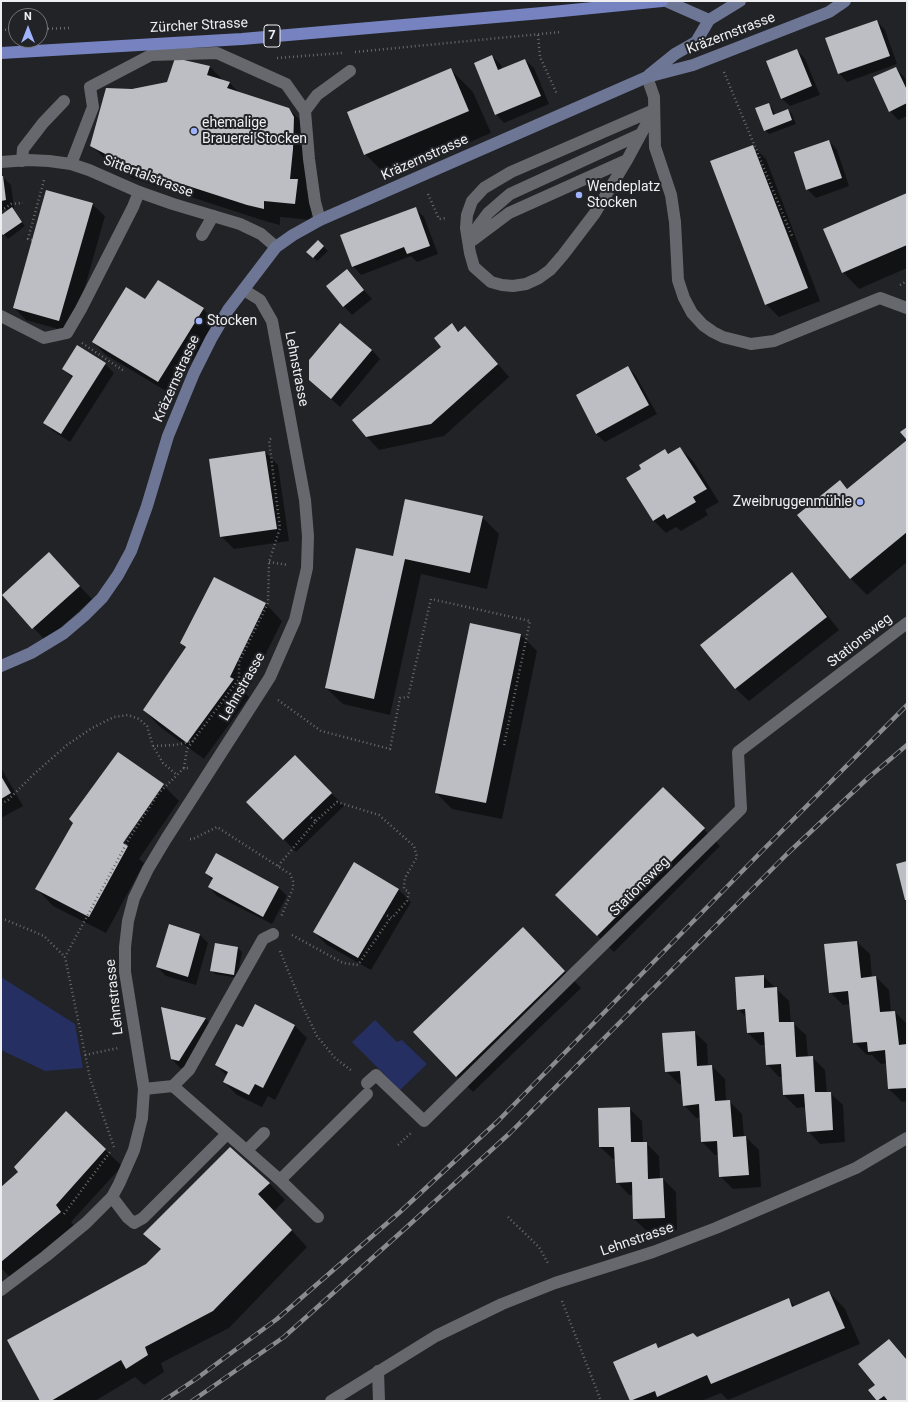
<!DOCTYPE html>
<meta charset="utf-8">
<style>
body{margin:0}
#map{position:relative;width:908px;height:1402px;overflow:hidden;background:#212326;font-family:Roboto,sans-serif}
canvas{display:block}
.frame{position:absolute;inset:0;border:2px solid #efeff2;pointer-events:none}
.north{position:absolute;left:8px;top:8px;width:40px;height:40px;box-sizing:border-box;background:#212326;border:1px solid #737578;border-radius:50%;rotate:0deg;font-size:11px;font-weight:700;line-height:16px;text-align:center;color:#efeff2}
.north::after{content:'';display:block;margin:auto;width:14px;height:18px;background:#a0b3fd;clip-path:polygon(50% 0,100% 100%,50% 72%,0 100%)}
</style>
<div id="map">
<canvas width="908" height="1402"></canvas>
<div class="frame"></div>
<div class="north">N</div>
</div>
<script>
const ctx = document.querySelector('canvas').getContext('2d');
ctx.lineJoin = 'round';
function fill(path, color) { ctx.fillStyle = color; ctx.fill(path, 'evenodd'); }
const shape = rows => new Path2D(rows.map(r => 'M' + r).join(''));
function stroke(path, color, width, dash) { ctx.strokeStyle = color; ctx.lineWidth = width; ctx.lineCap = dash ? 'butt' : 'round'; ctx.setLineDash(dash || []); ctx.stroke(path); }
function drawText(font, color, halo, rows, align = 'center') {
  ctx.font = font + ' Roboto,sans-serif'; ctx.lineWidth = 4; ctx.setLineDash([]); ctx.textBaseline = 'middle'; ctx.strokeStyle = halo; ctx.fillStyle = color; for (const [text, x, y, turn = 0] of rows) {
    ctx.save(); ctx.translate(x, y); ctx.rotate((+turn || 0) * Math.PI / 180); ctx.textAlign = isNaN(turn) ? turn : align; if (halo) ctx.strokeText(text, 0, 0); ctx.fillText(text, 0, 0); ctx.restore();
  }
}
fill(shape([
 [1,977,75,1024,83,1068,45,1071,1,1050],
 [375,1020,397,1042,402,1040,427,1064,400,1090,352,1042]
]), '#262f61');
fill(shape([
 [877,21,885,30,897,64,847,82,839,73],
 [797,50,805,59,820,95,790,106,781,98],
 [492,56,501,65,502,69,525,60,534,68,549,104,504,123,496,114],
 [176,59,210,67,224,81,229,82,240,94,289,109,306,126,309,166,306,189,314,196,311,220,280,217,280,225,265,221,132,178,123,170,108,162,91,145,132,90,167,83],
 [896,68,904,77,907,82,907,116,898,120,890,111],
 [450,69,473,92,491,133,388,177,365,154],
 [768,104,772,108,775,115,788,110,792,114,796,124,769,134,765,130],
 [829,141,837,150,849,186,816,198,807,189],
 [753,146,766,159,820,301,779,317,766,304],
 [1,177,3,177,11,185,14,208,12,209,25,226,8,239,1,231,1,216,11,209,1,210],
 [907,195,907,268,859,289,843,272],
 [92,204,105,216,72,333,26,320,14,308],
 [415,208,424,217,438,254,417,262,411,256,361,275,353,266],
 [318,241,328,251,317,261,308,252],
 [347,271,372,299,352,315,344,306],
 [146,300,203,309,216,322,171,394,106,355,93,342],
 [452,325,459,332,465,327,478,340,509,377,444,436,379,450,367,437,443,347],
 [372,350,380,359,340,407,310,380],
 [105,364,114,373,70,442,53,431,44,423,73,378,63,369],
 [628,367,636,376,657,414,605,442,596,434,577,395],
 [907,441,907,562,867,595,850,578,840,482,848,489],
 [680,448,693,461,719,502,705,510,708,515,681,531,676,527,666,533,653,520,665,450,669,454],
 [265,452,278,465,289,541,234,549,221,536],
 [482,517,499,534,487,589,421,574,390,715,343,704,326,688,393,557],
 [49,554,92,599,46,641,3,596],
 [791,573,804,586,839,630,749,701,736,689,701,645],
 [214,578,266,604,282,621,246,694,249,697,204,759,160,727,144,710,186,649,181,643],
 [471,624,521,635,537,651,502,819,452,809,436,793],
 [118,753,163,785,179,801,139,859,144,863,106,933,53,906,37,889,75,823,70,819],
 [161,786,163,786,121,848,119,847],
 [295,756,344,806,296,852,247,802],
 [1,768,23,806,1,818],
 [663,788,720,846,614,952,556,895],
 [216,855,279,888,287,896,272,924,217,896,209,887,213,880,206,873],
 [398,889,411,902,371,970,327,945,314,932],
 [170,925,200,935,208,943,196,985,166,976,157,967],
 [857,942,870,954,872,978,876,977,889,990,891,1012,895,1012,907,1024,907,1101,902,1102,889,1089,887,1063,881,1064,872,1055,867,1055,854,1042,850,1004,843,1005,830,992],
 [216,944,238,948,242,952,237,978,215,974,211,970],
 [539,945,581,988,473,1092,456,1076],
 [763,976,789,1001,791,1023,793,1023,806,1035,808,1058,812,1057,825,1070,827,1093,830,1093,843,1105,845,1142,820,1144,808,1131,806,1107,797,1108,784,1095,783,1077,779,1077,767,1064,765,1045,760,1045,748,1033,747,1018,738,1009],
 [163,1009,206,1019,214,1028,188,1069,180,1068,172,1059],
 [294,1025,307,1038,275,1100,268,1096,262,1107,237,1095,224,1082,227,1076,216,1065,244,1028],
 [694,1032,707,1044,708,1066,712,1066,725,1079,726,1101,729,1101,742,1114,744,1137,746,1137,759,1150,761,1187,733,1189,720,1176,719,1154,715,1155,702,1142,701,1117,696,1118,684,1105,682,1084,679,1084,666,1071],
 [629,1108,642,1121,643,1143,646,1143,659,1156,660,1179,663,1179,676,1192,677,1230,647,1231,634,1219,633,1195,629,1195,617,1182,616,1159,613,1159,600,1147],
 [66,1113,122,1166,71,1222,77,1229,14,1281,1,1268,1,1188,20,1172],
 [269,1183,285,1200,274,1211,307,1247,229,1328,161,1363,164,1372,144,1385,135,1377,95,1401,41,1401,147,1264,161,1250,144,1234],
 [829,1292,845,1309,860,1344,728,1400,721,1393,701,1401,631,1401,614,1362,656,1344,660,1349,697,1338,788,1299,795,1306],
 [889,1340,907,1359,907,1401,879,1401,870,1390,877,1385]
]), '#0007');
fill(shape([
 [877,20,890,56,838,74,825,38],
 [797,49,812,86,781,99,766,61],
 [492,55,498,70,525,59,541,96,495,115,474,63],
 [175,58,210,66,207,75,230,82,227,88,289,108,294,117,293,149,290,179,298,179,295,204,264,201,264,209,247,205,114,162,115,159,90,146,106,88,132,89,167,82],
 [896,67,907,90,907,103,889,112,873,77],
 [451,68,469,111,364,155,347,112],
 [769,103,773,115,788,109,792,120,764,131,755,108],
 [829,140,842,178,806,190,794,152],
 [753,145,808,288,765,305,710,161],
 [1,176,3,176,6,200,1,201],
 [46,190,93,203,59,321,13,308],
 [907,193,907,245,842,273,823,229],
 [12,207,22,222,3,235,1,233,1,215],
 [416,207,430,246,407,254,404,247,352,267,340,235],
 [318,240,324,246,313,258,306,252],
 [347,269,364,290,343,307,326,286],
 [158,280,204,308,158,382,92,342,126,287,145,299],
 [340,323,372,350,331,399,309,380,309,360],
 [452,323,458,332,465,326,498,364,431,424,366,437,352,420,441,347,434,338],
 [77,345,106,363,61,434,43,423,73,376,62,369],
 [628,366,649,405,596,434,576,395],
 [907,427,907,532,850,579,797,515,840,480,847,489,907,440,900,432],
 [680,447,707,489,693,497,696,502,667,519,664,514,653,521,626,478,641,469,639,465,665,449,668,454],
 [265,451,277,529,220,537,209,459],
 [405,499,483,516,470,573,405,559,374,699,325,688,356,548,393,556],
 [49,552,80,586,32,629,2,595],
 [792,572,827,617,735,689,700,645],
 [214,577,266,603,230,677,234,679,187,743,143,710,186,647,180,643],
 [470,623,521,634,486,803,435,793],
 [118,752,164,784,123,843,128,846,89,917,35,889,73,823,69,819],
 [295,755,332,793,283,840,246,802],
 [1,776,11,793,1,799],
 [663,787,705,828,597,936,555,895],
 [216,853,279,887,263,917,208,887,213,878,205,873],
 [907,861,907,900,905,900,896,864],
 [354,862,399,889,358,958,313,932],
 [169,924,200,934,188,977,156,967],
 [523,927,565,971,456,1077,413,1032],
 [857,941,861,978,876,976,880,1012,895,1011,899,1045,907,1044,907,1088,888,1089,885,1050,868,1052,867,1042,853,1043,848,991,829,993,824,944],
 [215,943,238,947,234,975,210,971],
 [764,975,764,988,777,987,779,1022,794,1022,796,1057,813,1056,815,1092,831,1092,833,1130,807,1132,804,1094,783,1095,781,1064,766,1065,764,1032,747,1033,745,1009,737,1010,735,977],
 [255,1004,295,1025,263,1088,255,1084,249,1095,223,1082,228,1072,215,1065,236,1024,243,1027],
 [161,1007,206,1018,179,1061,171,1059],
 [695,1031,697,1066,712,1065,715,1101,730,1100,733,1137,746,1136,749,1175,719,1177,717,1141,701,1142,699,1104,683,1106,680,1071,665,1072,662,1033],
 [630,1107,631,1142,647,1142,648,1179,663,1178,665,1218,633,1219,632,1182,616,1183,614,1147,599,1147,598,1108],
 [66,1111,106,1149,56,1205,61,1212,1,1262,1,1187,18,1172,14,1167],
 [230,1147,270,1183,258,1194,292,1230,213,1311,145,1347,148,1355,126,1369,121,1360,51,1401,40,1401,7,1340,146,1264,161,1249,143,1234],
 [829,1291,845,1328,711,1384,707,1375,657,1397,655,1391,630,1401,613,1362,656,1343,658,1348,693,1333,697,1337,789,1298,792,1307],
 [889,1339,907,1360,907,1401,888,1401,884,1396,877,1401,868,1390,875,1385,858,1364]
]), '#bcbec3');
stroke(shape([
 [40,29,70,28],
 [1,30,16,29],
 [538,35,540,57,557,94],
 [355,52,561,32],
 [277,58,342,53],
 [724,72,792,236],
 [428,194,439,219,447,218],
 [1,211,11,204,23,203],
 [32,240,28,239,44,180],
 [900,285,907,281],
 [82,343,124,371],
 [269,562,288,565],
 [278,700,321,731,390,749,400,698,408,697,431,599,530,621,504,745],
 [153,746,175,745,194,741],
 [184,768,187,749,239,679,239,662,268,603,269,562,280,528,269,440,273,437],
 [1,804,8,800,34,774,67,745,92,728,114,717,128,715,139,719,147,726,153,746,163,763,177,775],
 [316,821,337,802,379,815,414,846,417,857,405,878,404,885,404,889,409,892,407,901,392,918,384,914],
 [190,839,193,839,217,827,290,874,293,881,293,888,281,917],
 [278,866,316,821,309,816],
 [1,919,6,920,44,936,65,957],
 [292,935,343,963,358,965,391,917],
 [280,951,303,1007,317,1036,335,1058,352,1071],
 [85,1055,118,1048],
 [398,1145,411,1133],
 [114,1147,90,1078,65,957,129,839,158,794,184,768,188,768],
 [64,1214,110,1152],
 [508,1217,539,1247,549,1265],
 [562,1301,601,1401]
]), '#6a6b6e', 2.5, [1, 3]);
stroke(shape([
 [654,110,627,160,595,213,563,255,550,270,539,278,526,284,513,286,502,285,491,282,474,267,470,253,466,228,467,215,472,201,484,188,511,172,654,110],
 [305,111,317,95,350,71],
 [22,161,23,149,43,123,64,101],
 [71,164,93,107,90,87,151,55,217,53,286,84,305,111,309,159,315,202,320,220],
 [202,235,213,216],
 [473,240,509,213,627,160],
 [469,243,479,225,488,213,510,194,641,134],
 [1,316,44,338,67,333,81,309,133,207,139,192],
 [367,1083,376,1075,424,1121,741,809,738,752,907,623],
 [173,1086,280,1180,318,1217],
 [247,1150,264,1133],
 [280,1180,367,1094],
 [112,1197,128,1218,134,1223,143,1218,227,1134],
 [378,1371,379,1401]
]), '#67686d', 12);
stroke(shape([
 [647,77,654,97,655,147,671,195,675,222,678,280,684,298,692,313,703,325,713,332,723,337,751,344,774,341,880,298,907,308],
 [1,162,28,160,49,161,71,164,89,170,139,192,173,204,240,224,261,234,276,247],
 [144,1089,173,1086,189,1070,263,939,273,934],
 [1,1290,46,1256,86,1223,112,1197,119,1184,134,1150,142,1118,144,1089,125,972,125,947,128,921,134,898,148,869,166,839,263,688,270,677,295,620,307,568,308,536,305,500,272,321,260,300,244,290],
 [331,1401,436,1336,502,1304,555,1283,653,1252,716,1228,856,1168,907,1138]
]), '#67686d', 12);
stroke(shape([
 [666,1,709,20],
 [649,75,675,54,696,42,709,20,740,1],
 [1,666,31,653,64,633,84,616,102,598,118,575,131,551,147,506,168,436,194,373,211,339,228,310,276,247,293,235,320,220,647,77,693,65,829,12,845,1]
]), '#6e7696', 12);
stroke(shape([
 [1,53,242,39,542,13,662,1]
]), '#7683c0', 12);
const rail = shape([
 [163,1401,196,1379,277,1319,400,1212,498,1121,762,851,907,705],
 [192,1401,284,1337,408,1226,510,1133,787,854,868,778,907,745]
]);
stroke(rail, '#8a8b8e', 4.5);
stroke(rail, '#212326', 3, [9]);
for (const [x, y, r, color] of [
 [194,131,4,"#a0b3fd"],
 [579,195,4,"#a0b3fd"],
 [199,321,4,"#a0b3fd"],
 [860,502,4,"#a0b3fd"]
]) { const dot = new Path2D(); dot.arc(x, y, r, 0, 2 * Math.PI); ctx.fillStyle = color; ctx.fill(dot); stroke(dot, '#212326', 1.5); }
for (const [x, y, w] of [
 [272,36,16]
]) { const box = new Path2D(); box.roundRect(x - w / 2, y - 11, w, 22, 3); ctx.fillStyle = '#212326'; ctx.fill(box); stroke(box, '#efeff2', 1); }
drawText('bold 13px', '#efeff2', null, [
 ["7",272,36]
]);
drawText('14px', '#efeff2', '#212326', [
 ["Zürcher Strasse",199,26,-3],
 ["Kräzernstrasse",731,34,-21],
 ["Kräzernstrasse",425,158,-24],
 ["Sittertalstrasse",148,177,21],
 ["Lehnstrasse",296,369,79],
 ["Kräzernstrasse",177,379,-66],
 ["Stationsweg",860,641,-38],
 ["Lehnstrasse",243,687,-60],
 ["Stationsweg",640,887,-45],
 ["Lehnstrasse",115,997,-96],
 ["Lehnstrasse",637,1240,-19]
]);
drawText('14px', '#efeff2', '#212326', [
 ["ehemalige",202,123],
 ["Brauerei Stocken",202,139],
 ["Wendeplatz",587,187],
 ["Stocken",587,203],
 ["Stocken",207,321],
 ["Zweibruggenmühle",852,502,"right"]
], 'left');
</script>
